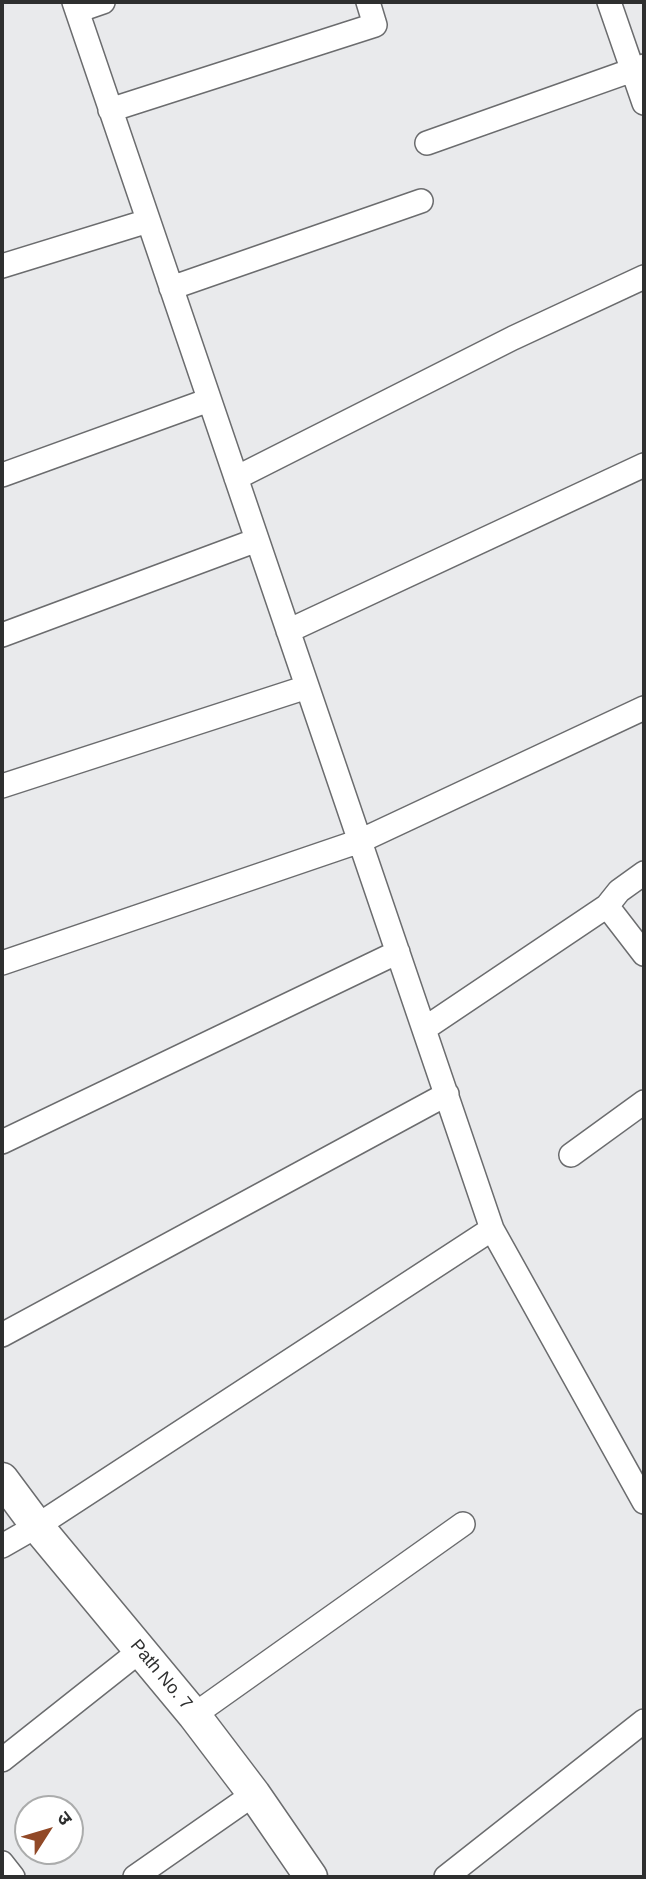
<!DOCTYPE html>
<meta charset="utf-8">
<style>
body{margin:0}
#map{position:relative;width:646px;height:1879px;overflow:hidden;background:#e9eaec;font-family:Helvetica,"Noto Sans Devanagari",sans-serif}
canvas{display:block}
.frame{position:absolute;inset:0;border:4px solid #2e2f2f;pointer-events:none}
.north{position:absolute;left:14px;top:1795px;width:70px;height:70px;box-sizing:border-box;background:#fff;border:2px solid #abacac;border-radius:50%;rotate:53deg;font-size:19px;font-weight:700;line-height:28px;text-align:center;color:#2e2f2f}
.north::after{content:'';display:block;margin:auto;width:24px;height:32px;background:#914927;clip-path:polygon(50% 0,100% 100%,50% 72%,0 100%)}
</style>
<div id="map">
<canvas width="646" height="1879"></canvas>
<div class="frame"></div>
<div class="north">उ</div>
</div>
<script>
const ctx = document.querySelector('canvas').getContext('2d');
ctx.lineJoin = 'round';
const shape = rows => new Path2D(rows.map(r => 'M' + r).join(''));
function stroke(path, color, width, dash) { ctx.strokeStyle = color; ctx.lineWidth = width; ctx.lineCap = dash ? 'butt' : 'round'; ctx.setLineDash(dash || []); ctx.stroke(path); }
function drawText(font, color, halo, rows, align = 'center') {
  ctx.font = font + ' Helvetica,sans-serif'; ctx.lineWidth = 7; ctx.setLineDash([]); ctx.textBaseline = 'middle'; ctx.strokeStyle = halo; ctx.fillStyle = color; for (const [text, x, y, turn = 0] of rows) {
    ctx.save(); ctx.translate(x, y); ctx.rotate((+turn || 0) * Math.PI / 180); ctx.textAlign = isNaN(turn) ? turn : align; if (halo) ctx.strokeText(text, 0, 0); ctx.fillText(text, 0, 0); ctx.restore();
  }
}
const street = shape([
 [74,2,492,1229,644,1502],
 [609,2,644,103],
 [77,11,103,2],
 [110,110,375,25,368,2],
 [427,143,644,66],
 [2,266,148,221],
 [171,288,421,201],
 [2,475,209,400],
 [236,478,513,338,644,277],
 [288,631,644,465],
 [2,635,257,540],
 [2,786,307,687],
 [607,906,644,954],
 [2,963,360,841,644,708],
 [424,1029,607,906,619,891,644,873],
 [2,1142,398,952],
 [571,1155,644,1102],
 [2,1335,447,1094],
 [2,1546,37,1526,492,1229],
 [194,1715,463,1524],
 [2,1760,141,1650],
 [2,1863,13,1877],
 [135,1877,254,1794],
 [446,1877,644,1721]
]);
const secondary = shape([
 [2,1479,37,1526,194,1715,254,1794,311,1877]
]);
stroke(street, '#6b6c6e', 26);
stroke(secondary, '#6b6c6e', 35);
stroke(street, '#fff', 23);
stroke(secondary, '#fff', 32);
drawText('18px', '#2e2f2f', '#fff', [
 ["Path No. 7",161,1675,50]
]);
</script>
